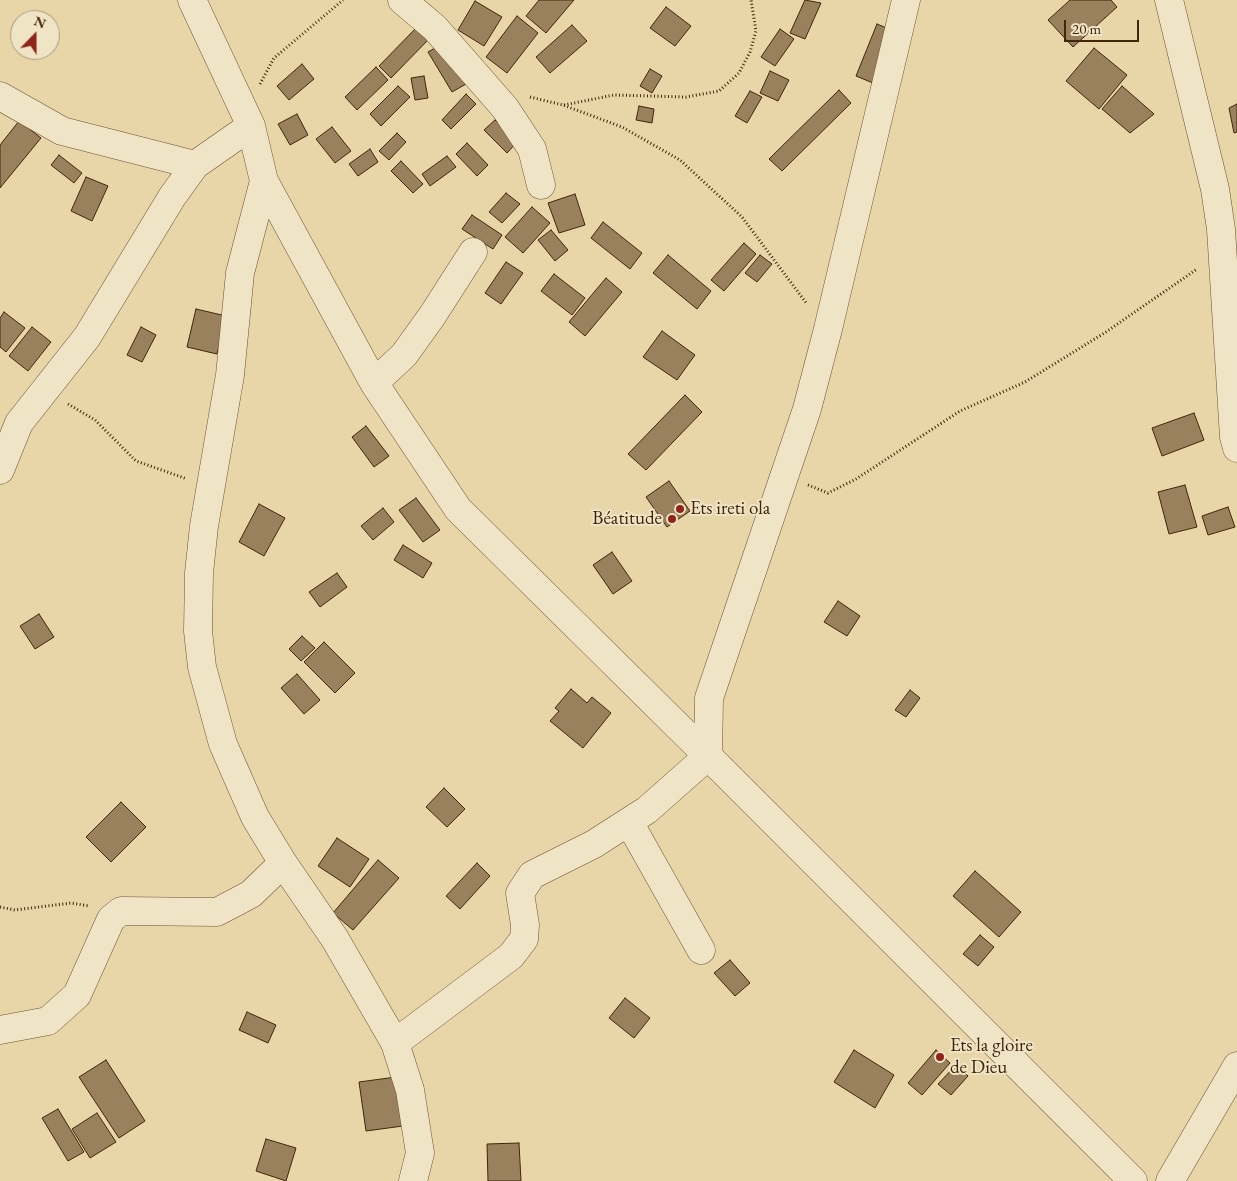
<!DOCTYPE html>
<meta charset="utf-8">
<style>
body{margin:0}
#map{position:relative;width:1237px;height:1181px;overflow:hidden;background:#e8d5a8;font-family:"EB Garamond",serif}
canvas{display:block}
.north{position:absolute;left:10px;top:10px;width:50px;height:50px;box-sizing:border-box;background:#f0e4c6;border:1px solid #aa987b;border-radius:50%;rotate:22deg;font-size:14px;font-weight:700;line-height:20px;text-align:center;color:#42260a}
.north::after{content:'';display:block;margin:auto;width:18px;height:22px;background:#8f2418;clip-path:polygon(50% 0,100% 100%,50% 72%,0 100%)}
.scale{position:absolute;left:1064px;top:20px;width:75px;height:22px;box-sizing:border-box;border:2px solid #42260a;border-top:0;padding-left:6px;font-size:15px;line-height:18px;white-space:nowrap;color:#42260a;-webkit-text-stroke:4px #f0e4c6;paint-order:stroke}
</style>
<div id="map">
<canvas width="1237" height="1181"></canvas>
<div class="north">N</div>
<div class="scale">20 m</div>
</div>
<script>
const ctx = document.querySelector('canvas').getContext('2d');
ctx.lineJoin = 'round';
function fill(path, color) { ctx.fillStyle = color; ctx.fill(path, 'evenodd'); }
const shape = rows => new Path2D(rows.map(r => 'M' + r).join(''));
function stroke(path, color, width, dash) { ctx.strokeStyle = color; ctx.lineWidth = width; ctx.lineCap = dash ? 'butt' : 'round'; ctx.setLineDash(dash || []); ctx.stroke(path); }
function drawText(font, color, halo, rows, align = 'center') {
  ctx.font = font + ' "EB Garamond",serif'; ctx.lineWidth = 4; ctx.setLineDash([]); ctx.textBaseline = 'middle'; ctx.strokeStyle = halo; ctx.fillStyle = color; for (const [text, x, y, turn = 0] of rows) {
    ctx.save(); ctx.translate(x, y); ctx.rotate((+turn || 0) * Math.PI / 180); ctx.textAlign = isNaN(turn) ? turn : align; if (halo) ctx.strokeText(text, 0, 0); ctx.fillText(text, 0, 0); ctx.restore();
  }
}
const building = shape([
 [539,0,574,0,546,33,526,16,539,0],
 [805,0,821,3,805,39,790,33,805,0],
 [1070,0,1111,0,1117,7,1073,47,1048,20,1070,0],
 [475,1,502,17,484,46,458,30,475,1],
 [666,7,691,26,675,46,650,28,666,7],
 [517,16,538,33,507,73,486,57,517,16],
 [877,24,894,31,873,83,856,76,877,24],
 [572,25,587,41,550,73,536,57,572,25],
 [417,27,429,39,391,78,379,66,417,27],
 [780,29,794,39,775,66,761,57,780,29],
 [442,44,466,84,452,92,428,52,442,44],
 [1094,48,1127,75,1099,109,1066,81,1094,48],
 [302,64,314,79,289,100,277,86,302,64],
 [376,67,388,80,357,110,345,97,376,67],
 [650,69,662,76,652,93,640,86,650,69],
 [770,71,789,80,778,101,760,93,770,71],
 [424,76,428,98,415,100,411,78,424,76],
 [398,86,410,97,381,126,370,114,398,86],
 [1122,86,1154,114,1130,133,1102,109,1122,86],
 [839,90,851,103,782,171,769,159,839,90],
 [750,91,762,97,747,123,735,116,750,91],
 [466,94,476,104,451,129,442,120,466,94],
 [1237,104,1237,132,1234,133,1229,108,1237,104],
 [639,106,654,109,652,123,636,120,639,106],
 [297,114,308,135,290,145,278,124,297,114],
 [495,120,517,142,507,153,484,130,495,120],
 [19,121,41,138,0,188,0,145,19,121],
 [332,127,351,151,335,163,316,139,332,127],
 [397,133,406,142,389,160,379,151,397,133],
 [467,143,488,165,477,176,456,154,467,143],
 [370,149,378,162,358,176,349,164,370,149],
 [59,155,82,173,74,183,51,165,59,155],
 [447,156,456,167,430,186,422,174,447,156],
 [401,161,423,184,413,193,391,171,401,161],
 [86,177,108,186,92,221,71,211,86,177],
 [506,193,520,204,502,223,489,212,506,193],
 [575,194,585,225,559,233,548,203,575,194],
 [532,207,550,223,523,253,505,237,532,207],
 [472,215,502,235,493,249,462,229,472,215],
 [603,222,642,253,630,269,591,238,603,222],
 [551,230,568,250,555,261,538,240,551,230],
 [744,243,756,254,724,291,711,280,744,243],
 [668,255,711,291,697,309,653,273,668,255],
 [760,255,772,264,757,282,745,273,760,255],
 [506,262,523,273,501,304,485,293,506,262],
 [554,274,585,298,572,315,541,291,554,274],
 [606,278,622,292,585,336,569,322,606,278],
 [196,309,226,316,217,354,187,347,196,309],
 [4,312,25,328,6,352,0,347,0,318,4,312],
 [32,327,51,342,28,371,9,356,32,327],
 [141,327,156,335,142,362,127,355,141,327],
 [662,331,695,355,677,380,643,357,662,331],
 [685,395,702,412,646,470,628,454,685,395],
 [1194,413,1204,440,1162,456,1152,428,1194,413],
 [366,426,389,456,374,467,352,437,366,426],
 [669,481,690,511,667,527,646,497,669,481],
 [1185,485,1197,527,1169,534,1158,492,1185,485],
 [416,498,440,530,423,542,399,510,416,498],
 [259,504,285,518,264,556,239,542,259,504],
 [1228,507,1235,527,1208,535,1202,516,1228,507],
 [383,508,394,522,373,540,361,526,383,508],
 [403,545,432,563,423,578,394,560,403,545],
 [612,552,632,581,613,594,593,565,612,552],
 [337,573,347,587,320,607,309,592,337,573],
 [838,601,860,616,847,636,824,622,838,601],
 [39,614,54,637,35,649,20,626,39,614],
 [302,636,315,648,301,661,289,649,302,636],
 [324,642,355,673,335,693,304,662,324,642],
 [297,674,320,700,304,714,281,688,297,674],
 [571,689,587,703,592,697,611,713,583,748,550,721,559,711,555,708,571,689],
 [910,690,920,698,906,717,895,710,910,690],
 [444,788,465,809,447,827,426,807,444,788],
 [121,802,146,827,111,862,86,837,121,802],
 [337,838,369,859,350,887,318,866,337,838],
 [378,860,399,878,353,930,333,913,378,860],
 [477,863,490,876,460,909,446,896,477,863],
 [975,871,1021,912,999,937,953,896,975,871],
 [980,935,994,947,978,966,963,954,980,935],
 [730,960,750,983,735,996,714,973,730,960],
 [625,998,650,1018,634,1038,609,1018,625,998],
 [247,1012,276,1025,268,1043,239,1030,247,1012],
 [854,1050,894,1075,875,1108,834,1082,854,1050],
 [936,1050,950,1063,922,1095,908,1083,936,1050],
 [106,1060,145,1121,119,1138,79,1077,106,1060],
 [956,1065,968,1076,951,1095,938,1084,956,1065],
 [396,1077,403,1126,366,1131,359,1082,396,1077],
 [58,1109,84,1152,68,1161,42,1118,58,1109],
 [97,1113,116,1142,90,1158,72,1129,97,1113],
 [266,1139,296,1148,286,1181,256,1171,266,1139],
 [519,1143,521,1181,488,1181,487,1144,519,1143]
]);
fill(building, '#98815c');
stroke(building, '#42260a', 1);
const street = shape([
 [192,0,251,126,264,181,374,383,458,509,708,756,1133,1181],
 [402,0,435,28,505,108,532,149,541,185],
 [1169,0,1215,189,1221,229,1234,437,1237,448],
 [0,96,62,131,195,165],
 [264,181,240,273,230,375,204,526,199,573,198,631,202,667,223,744,255,817,283,863,335,939,395,1043,410,1090,420,1153,413,1181],
 [374,383,404,355,432,316,473,252],
 [0,470,19,423,87,337,172,197,195,165,251,126],
 [629,822,701,950],
 [0,1030,48,1021,77,995,111,919,121,911,217,912,251,894,283,863],
 [395,1043,511,956,524,939,525,925,520,893,532,875,594,844,647,810,708,756,709,698,807,409,828,329,906,0],
 [1170,1181,1237,1066]
]);
stroke(street, '#6c5232', 29);
stroke(shape([
 [260,84,274,58,343,0],
 [530,97,563,105,622,127,680,160,742,217,807,304],
 [564,105,614,95,686,97,719,91,739,73,750,52,756,31,751,0],
 [68,404,95,420,136,461,187,479],
 [808,485,828,493,856,479,960,411,1025,382,1106,332,1197,269],
 [0,907,15,910,71,903,89,906]
]), '#42260a', 3, [1, 2.5]);
stroke(street, '#f0e4c6', 28);
for (const [x, y, r, color] of [
 [680,509,5,"#8f2418"],
 [672,519,5,"#8f2418"],
 [940,1057,5,"#8f2418"]
]) { const dot = new Path2D(); dot.arc(x, y, r, 0, 2 * Math.PI); ctx.fillStyle = color; ctx.fill(dot); stroke(dot, '#f0e4c6', 2); }
drawText('19px', '#42260a', '#f0e4c6', [
 ["Ets ireti ola",690,509],
 ["Béatitude",662,519,"right"],
 ["Ets la gloire",950,1046],
 ["de Dieu",950,1068]
], 'left');
</script>
